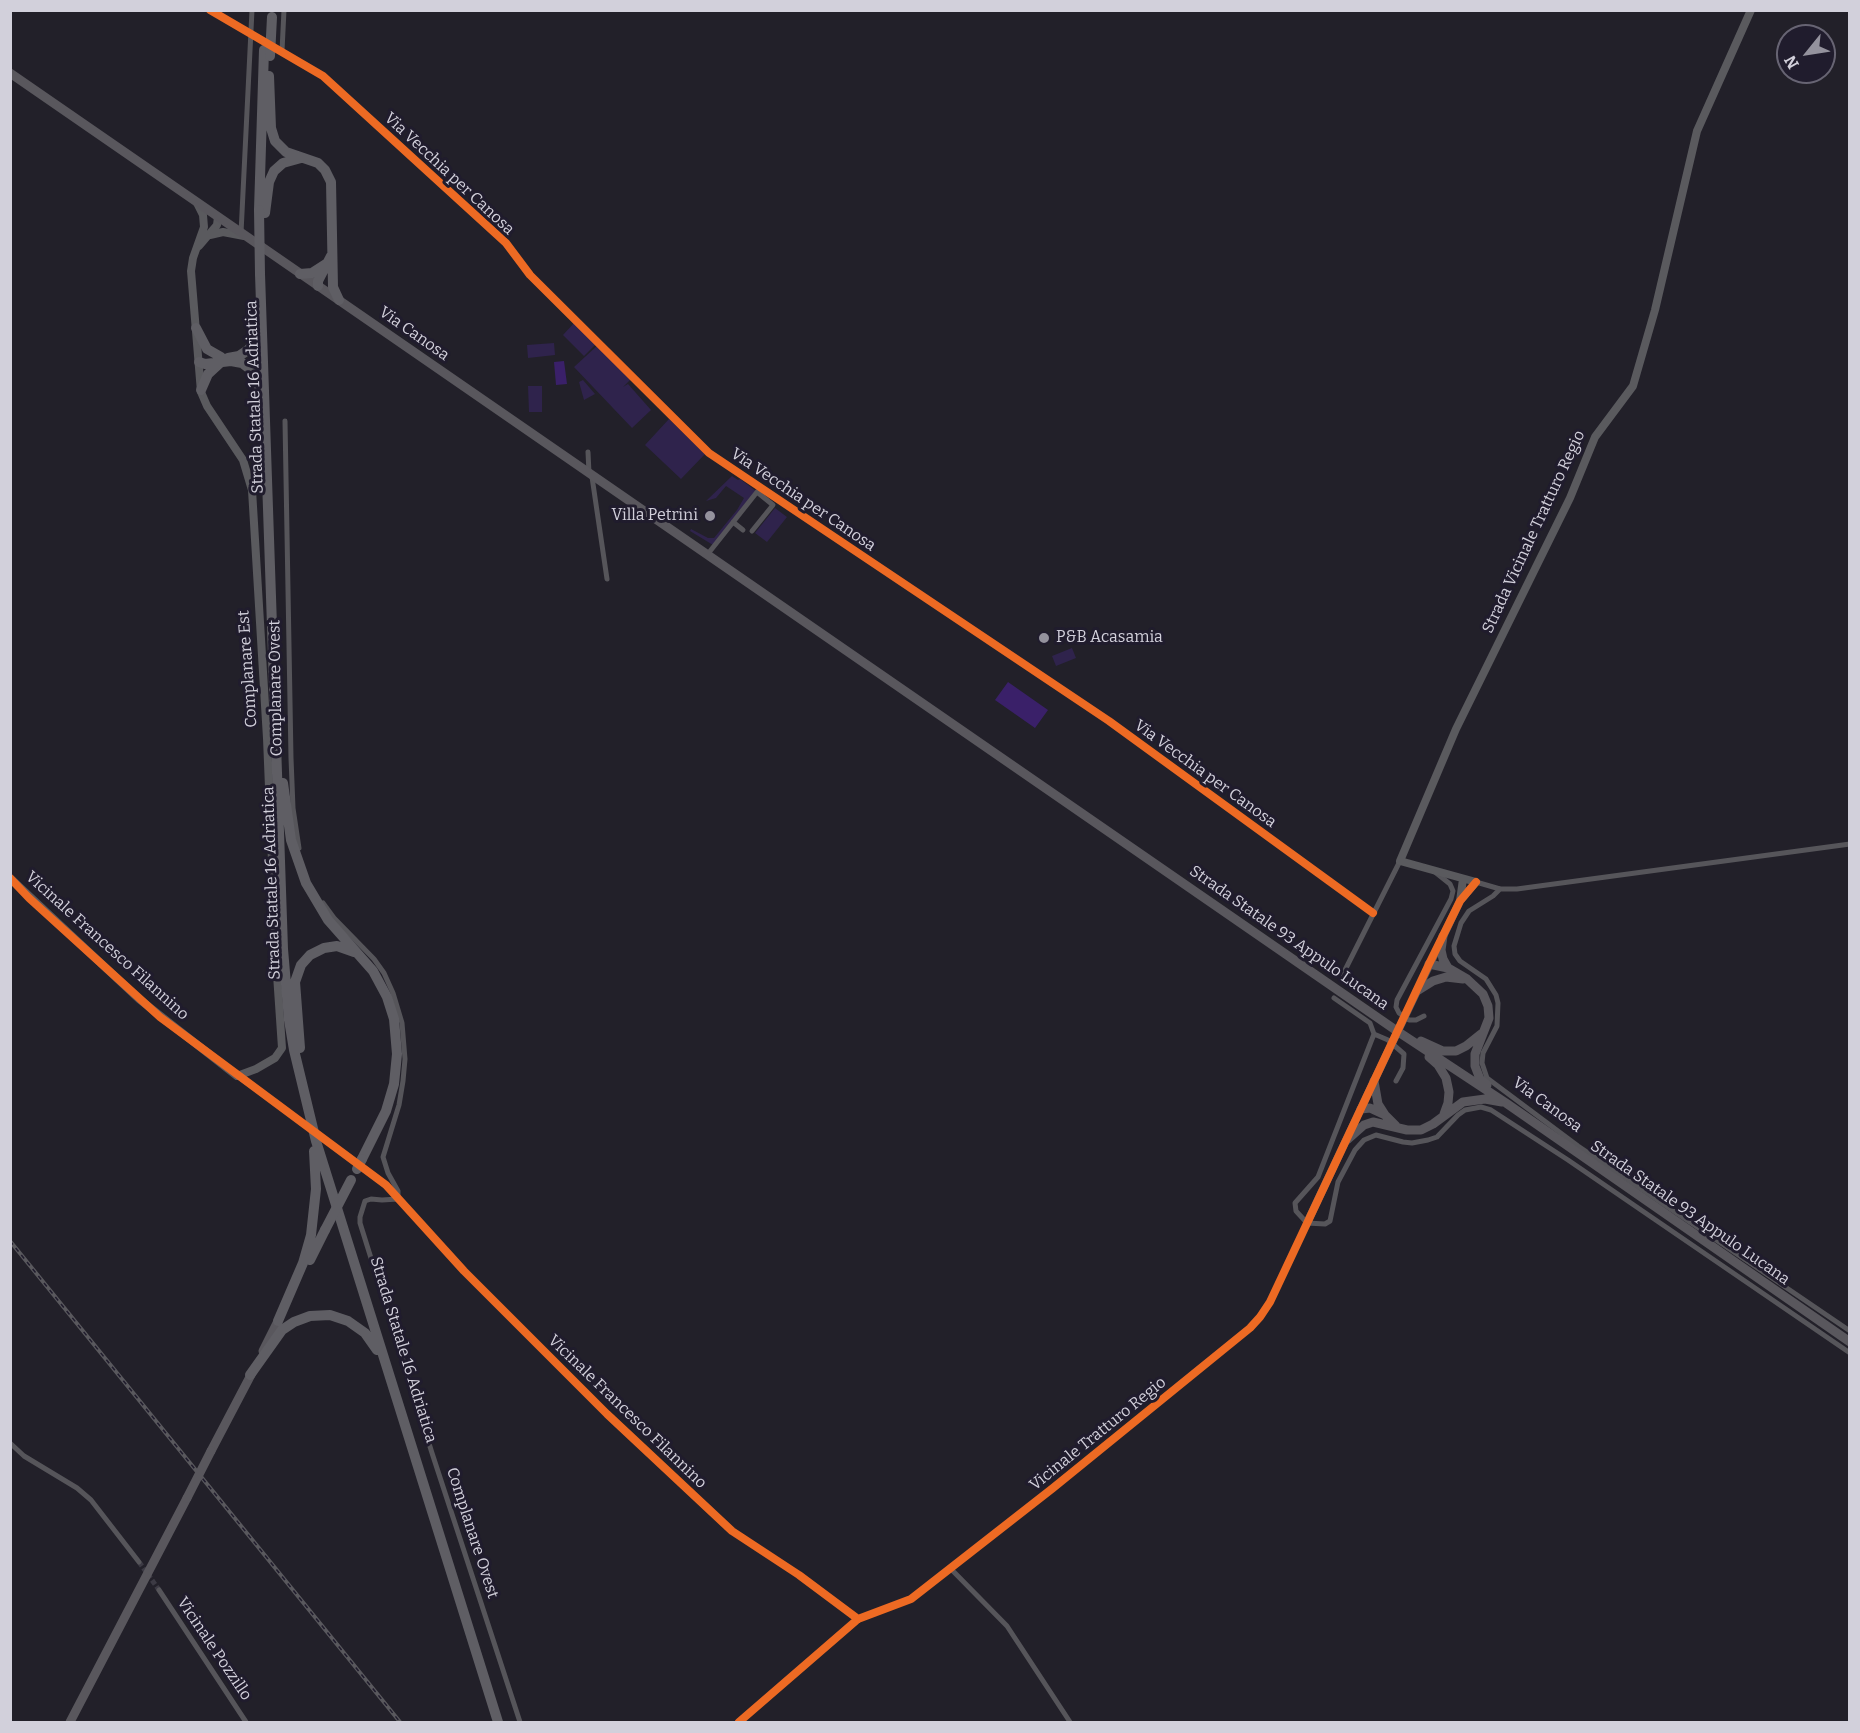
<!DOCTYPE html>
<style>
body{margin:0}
#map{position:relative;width:1860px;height:1733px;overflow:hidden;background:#222029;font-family:Bitter,serif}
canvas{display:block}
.frame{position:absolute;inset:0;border:12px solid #d2d0db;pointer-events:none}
.north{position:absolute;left:1776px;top:24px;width:60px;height:60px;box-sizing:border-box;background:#201c2d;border:2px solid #676473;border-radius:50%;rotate:240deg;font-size:16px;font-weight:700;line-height:24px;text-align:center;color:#d2d0db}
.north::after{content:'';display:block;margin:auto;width:21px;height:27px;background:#94929d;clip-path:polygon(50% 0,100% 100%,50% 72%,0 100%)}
</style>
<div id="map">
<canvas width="1860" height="1733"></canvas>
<div class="frame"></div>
<div class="north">N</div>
</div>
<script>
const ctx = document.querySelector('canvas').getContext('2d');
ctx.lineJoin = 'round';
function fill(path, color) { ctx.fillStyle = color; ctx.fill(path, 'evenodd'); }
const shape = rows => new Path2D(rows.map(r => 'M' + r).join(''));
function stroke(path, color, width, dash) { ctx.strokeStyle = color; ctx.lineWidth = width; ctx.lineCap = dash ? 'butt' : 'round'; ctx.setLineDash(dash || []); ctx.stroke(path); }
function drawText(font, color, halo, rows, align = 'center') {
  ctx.font = font + ' Bitter,serif'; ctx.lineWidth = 6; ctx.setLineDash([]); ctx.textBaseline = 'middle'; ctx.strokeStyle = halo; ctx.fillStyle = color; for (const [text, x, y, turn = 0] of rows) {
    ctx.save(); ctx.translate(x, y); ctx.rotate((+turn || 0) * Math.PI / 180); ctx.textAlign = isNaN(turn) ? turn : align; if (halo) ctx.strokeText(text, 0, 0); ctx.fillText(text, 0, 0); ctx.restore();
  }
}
fill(shape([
 [574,323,596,344,584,356,563,335],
 [554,343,555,355,528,358,527,345],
 [598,345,630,380,623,387,628,384,651,410,632,428,574,367],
 [583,380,595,394,584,400,579,382],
 [528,386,542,386,542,412,529,412],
 [669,419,705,454,681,479,645,445],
 [732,476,738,480,740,479,756,491,713,545,690,531,691,529,708,538,714,538,737,510,744,498,726,486,716,498,706,501],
 [775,508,787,517,767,542,755,533],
 [1072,648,1076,658,1056,666,1052,656]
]), '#2f234c');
fill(shape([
 [564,361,567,384,556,385,554,362],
 [1008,682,1048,710,1035,728,995,700]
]), '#3a2069');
stroke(shape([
 [300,1121,327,1141],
 [350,1157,367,1170],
 [139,1562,159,1590]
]), '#3c3a44', 5, [5, 2.5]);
stroke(shape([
 [210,10,323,76,506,243,530,275,709,453,1109,721,1373,913],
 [282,51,284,10],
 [241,233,252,10],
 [285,421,291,758,293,808,299,848],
 [588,452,589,473],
 [592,477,607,579],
 [733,522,743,530],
 [707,555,757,492,773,505,752,531],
 [1476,882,1500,889,1517,889,1850,844],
 [1500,889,1493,896,1469,911,1461,923,1454,946,1455,954,1460,961,1486,979,1496,995,1498,1003,1497,1026,1483,1053,1482,1063,1487,1078,1578,1146,1850,1331],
 [323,903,334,918,374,959,384,973,393,993,402,1023,405,1059,403,1081,399,1105,383,1157,388,1173,398,1191,398,1199],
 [1342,976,1400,861],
 [1424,1016,1416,1020,1409,1020,1399,1013,1396,1007,1397,1000,1451,899,1453,891,1450,884,1435,872],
 [1374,1034,1388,1040,1404,1054,1403,1068,1396,1081],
 [237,1076,300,1121],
 [327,1141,350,1157],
 [367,1170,386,1185,464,1271,607,1414,732,1531,799,1575,858,1619],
 [398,1199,382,1200,371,1199,365,1201,360,1217,360,1223,432,1453,520,1722],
 [1307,1223,1325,1224,1330,1221,1338,1182,1355,1150,1364,1140,1376,1135,1403,1142,1412,1143,1428,1140,1437,1137,1458,1115,1465,1110,1481,1107,1491,1110,1568,1160,1850,1353],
 [1307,1223,1296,1211,1295,1203,1318,1177,1374,1034,1370,1023,1334,998],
 [10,1443,24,1456,77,1488,91,1500,139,1562],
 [950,1568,1007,1626,1070,1722],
 [159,1590,246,1722],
 [739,1722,858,1619,911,1599,1053,1488,1250,1328,1260,1317,1270,1302,1307,1223]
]), '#56555a', 5);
stroke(shape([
 [210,235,223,232,244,236],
 [199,246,217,225,218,217],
 [10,878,139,999,237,1076,256,1069,275,1058,282,1048,276,960,267,738,252,490,243,460,207,406,201,392,191,271,193,258,204,227,203,215,197,203],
 [1460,901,1463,879],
 [1417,991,1460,901,1476,882,1400,861,1456,729,1570,498,1595,437,1633,386,1655,310,1697,131,1751,10],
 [1307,1223,1374,1081]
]), '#5a5a5e', 8);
stroke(shape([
 [10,73,1397,1031,1506,1103,1850,1342],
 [1443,936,1441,950,1443,959,1448,968],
 [1429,964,1448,968,1467,979,1483,994,1488,1006,1489,1018,1475,1054,1475,1066,1480,1079,1487,1085],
 [1417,991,1433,981,1446,977,1463,979],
 [1421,1041,1443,1051,1456,1051,1466,1046,1481,1034],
 [1429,1057,1438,1065,1446,1078,1449,1092,1448,1103,1444,1114],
 [1374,1081,1378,1104,1385,1115,1396,1126],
 [1361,1109,1370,1108,1385,1115],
 [1347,1140,1364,1125,1373,1122,1407,1130,1421,1130,1433,1124,1463,1102,1485,1099,1502,1102],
 [263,1351,278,1321],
 [211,1451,253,1371],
 [70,1722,187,1498]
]), '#59575d', 9);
stroke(shape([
 [269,76,271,128,275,141,286,152,318,163,325,170,331,182,333,287,339,300],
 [259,210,264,50],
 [265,213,269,182,274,171,283,163,301,158],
 [260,274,283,949,289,1020,294,1050,316,1141,498,1722],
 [300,274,312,273,326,264],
 [318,286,318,281,331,256],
 [196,328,207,349,221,357],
 [228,358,239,356,248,350,254,343,257,330],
 [199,362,205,364,231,361,242,363,254,372,259,388],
 [201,390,208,374,221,362],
 [283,783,291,840,306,883,328,920,373,971,387,997,394,1019,397,1054,394,1084,386,1111,362,1159],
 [300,1048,295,982,301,965,310,955,324,948,337,946,354,952],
 [310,1260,325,1230],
 [278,1321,303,1263,311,1235,316,1189,314,1151],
 [250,1375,282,1330,294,1322,310,1316,330,1315,348,1321,365,1333,377,1350]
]), '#5f5e64', 10);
const rail = shape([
 [10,1241,400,1722]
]);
stroke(rail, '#59585d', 4);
stroke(rail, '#201c2d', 1.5, [4.5]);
stroke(shape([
 [1374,1081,1417,991]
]), '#5a5a5e', 8);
stroke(shape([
 [187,1498,211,1451]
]), '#59575d', 9);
stroke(shape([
 [270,56,272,17],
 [259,210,260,274],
 [357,1169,362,1159],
 [325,1230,351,1180]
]), '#5f5e64', 10);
stroke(shape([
 [210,10,323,76,506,243,530,275,709,453,1109,721,1373,913],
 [10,878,29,898,160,1017,386,1185,464,1271,607,1414,732,1531,799,1575,858,1619],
 [739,1722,858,1619,911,1599,1053,1488,1250,1328,1260,1317,1270,1302,1429,964,1460,901,1476,882]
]), '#ed6a23', 8);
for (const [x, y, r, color] of [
 [710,516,6,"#94929d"],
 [1044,638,6,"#94929d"]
]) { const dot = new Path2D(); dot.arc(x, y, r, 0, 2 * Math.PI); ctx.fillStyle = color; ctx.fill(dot); stroke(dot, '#201c2d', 2); }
drawText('16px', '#d2d0db', '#201c2d', [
 ["Via Vecchia per Canosa",449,174,43],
 ["Via Canosa",414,334,35],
 ["Strada Statale 16 Adriatica",255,397,-92],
 ["Via Vecchia per Canosa",803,500,34],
 ["Strada Vicinale Tratturo Regio",1534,532,-65],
 ["Complanare Est",248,669,-94],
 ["Complanare Ovest",276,688,-91],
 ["Via Vecchia per Canosa",1205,774,36],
 ["Strada Statale 16 Adriatica",272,883,-92],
 ["Strada Statale 93 Appulo Lucana",1289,938,35],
 ["Vicinale Francesco Filannino",107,946,42],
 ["Via Canosa",1547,1105,36],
 ["Strada Statale 93 Appulo Lucana",1690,1213,35],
 ["Strada Statale 16 Adriatica",403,1350,73],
 ["Vicinale Francesco Filannino",627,1412,44],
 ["Vicinale Tratturo Regio",1098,1434,-39],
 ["Complanare Ovest",472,1533,72],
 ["Vicinale Pozzillo",214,1649,56]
]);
drawText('16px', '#d2d0db', '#201c2d', [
 ["Villa Petrini",698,516],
 ["P&B Acasamia",1056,638,"left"]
], 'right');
</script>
